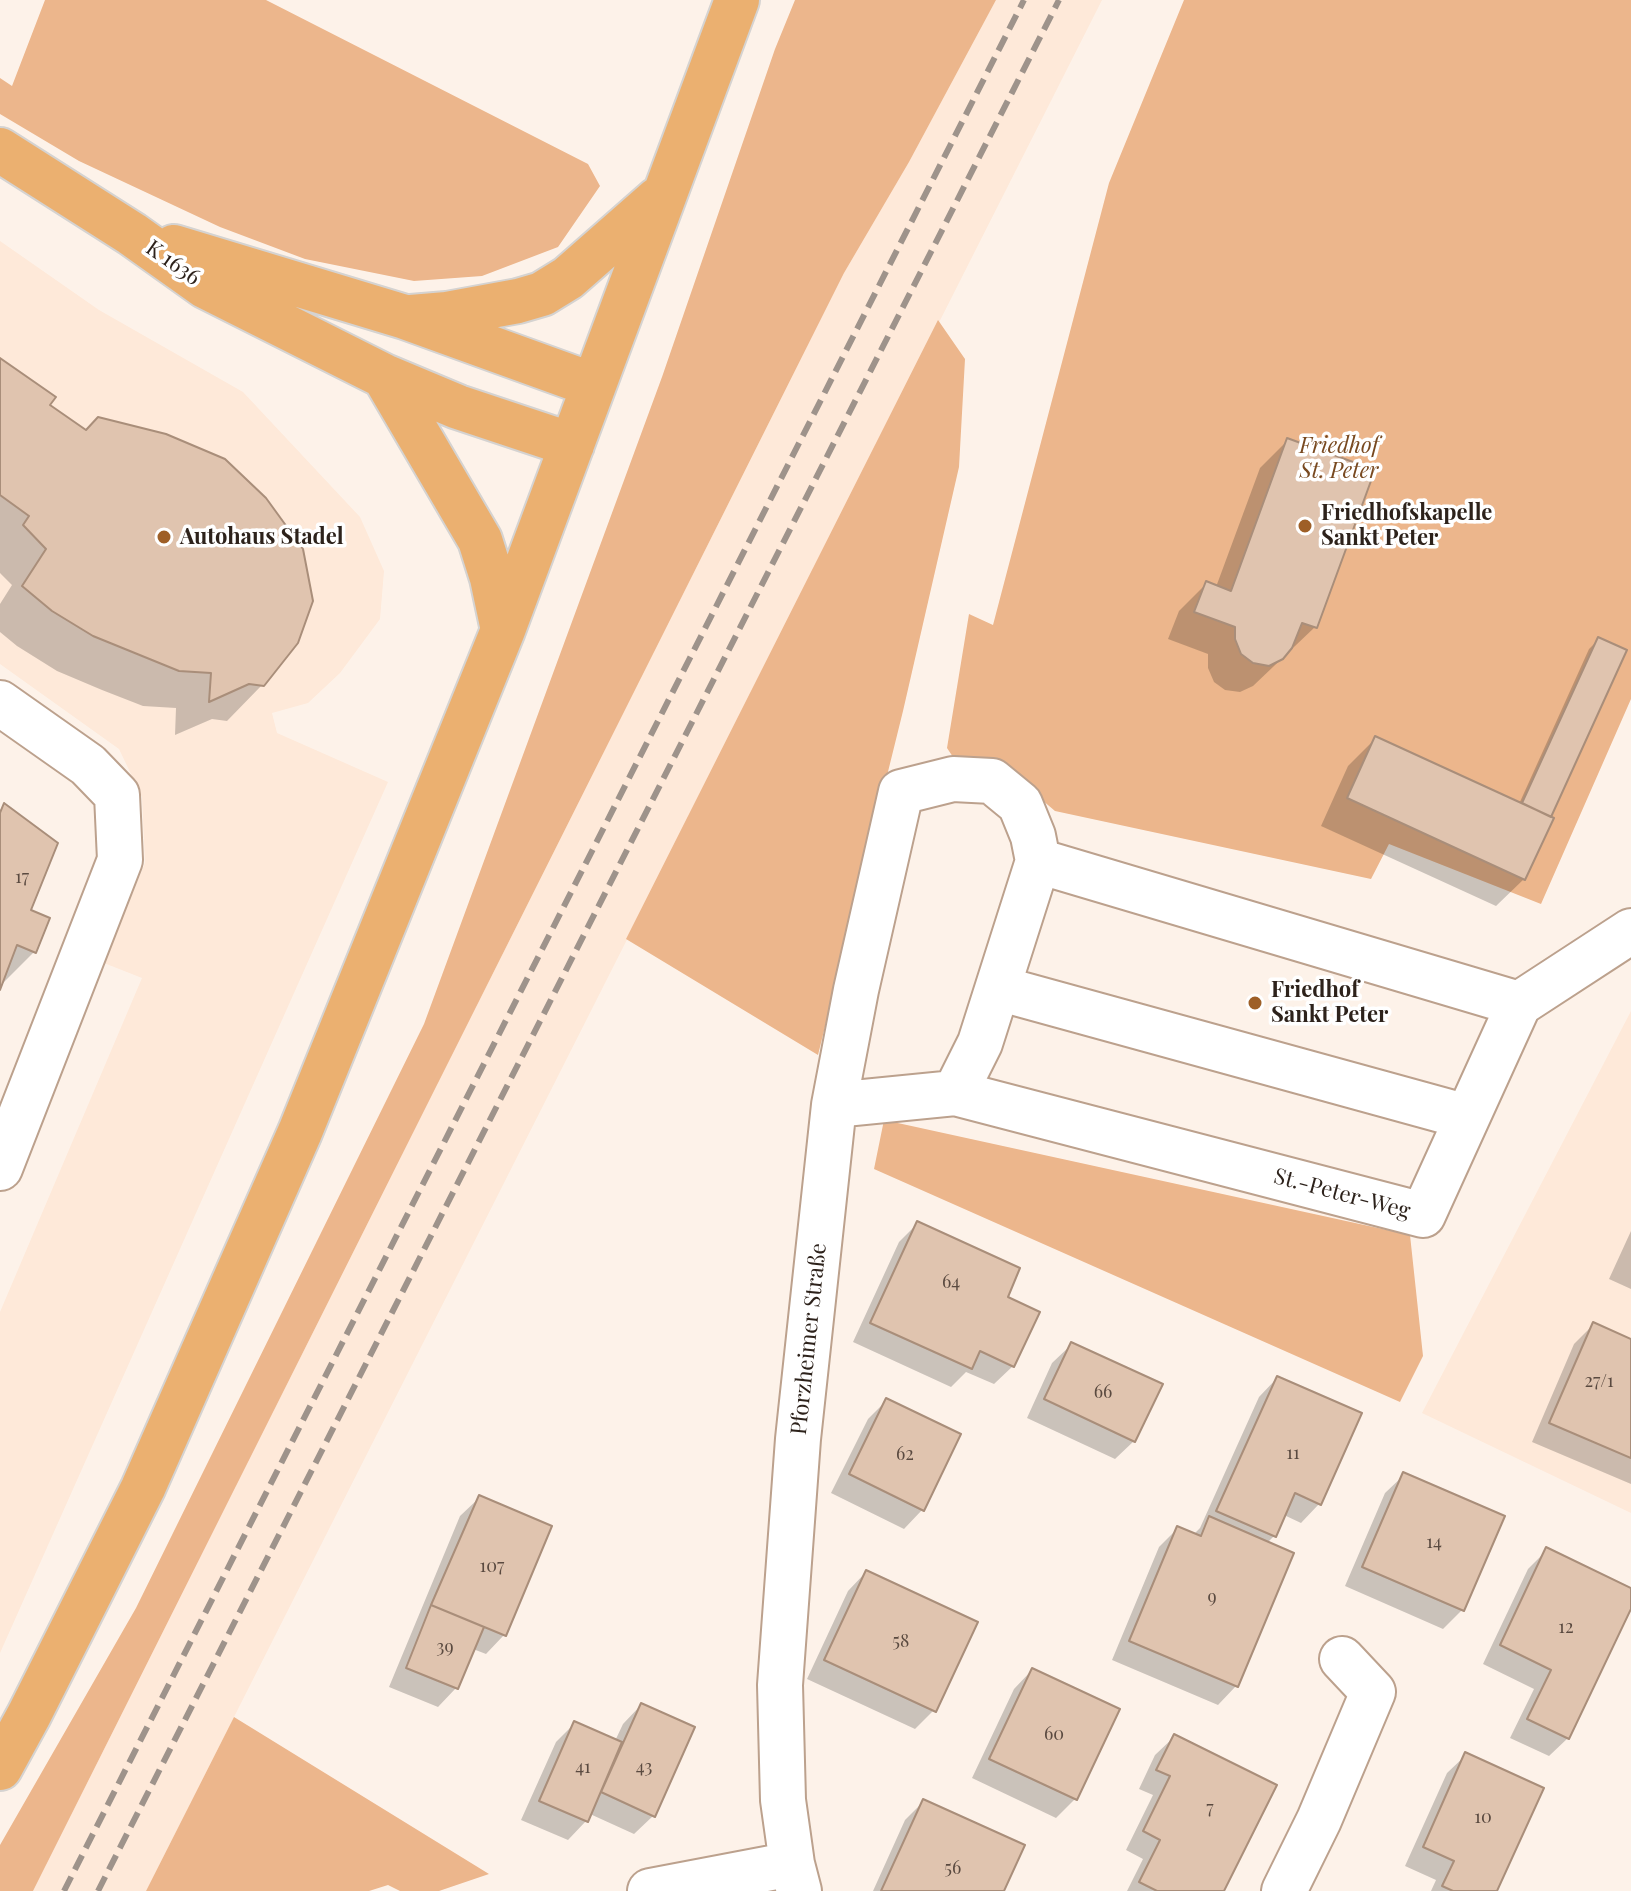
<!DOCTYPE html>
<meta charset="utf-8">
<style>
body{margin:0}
canvas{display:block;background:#fdf2e9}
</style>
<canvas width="1631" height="1891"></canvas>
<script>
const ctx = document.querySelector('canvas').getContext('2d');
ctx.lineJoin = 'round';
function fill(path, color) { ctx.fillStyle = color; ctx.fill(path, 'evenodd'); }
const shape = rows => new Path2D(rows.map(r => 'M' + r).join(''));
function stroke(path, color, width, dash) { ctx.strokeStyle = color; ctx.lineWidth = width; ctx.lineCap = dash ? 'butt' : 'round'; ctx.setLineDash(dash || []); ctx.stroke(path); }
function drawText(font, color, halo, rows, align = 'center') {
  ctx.font = font + ' "Playfair Display",serif'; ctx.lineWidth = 7; ctx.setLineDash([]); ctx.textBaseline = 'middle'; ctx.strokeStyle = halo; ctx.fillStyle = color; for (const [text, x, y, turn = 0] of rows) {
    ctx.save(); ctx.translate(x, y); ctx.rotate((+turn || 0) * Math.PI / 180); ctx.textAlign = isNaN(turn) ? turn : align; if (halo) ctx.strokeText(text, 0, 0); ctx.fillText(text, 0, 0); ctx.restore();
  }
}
fill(shape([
 [996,0,1102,0,146,1891,33,1891,844,273,909,162],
 [0,241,99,310,243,392,360,517,384,571,380,619,340,673,308,703,272,713,277,733,388,782,0,1653,0,1312,142,978,104,963,145,863,142,797,119,749,0,664],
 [1631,1011,1631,1513,1422,1413]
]), '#fee9d9');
fill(shape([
 [45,0,266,0,588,164,600,186,558,247,482,276,414,281,305,259,220,227,79,161,0,114,0,78,12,86],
 [795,0,996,0,909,162,844,273,33,1891,0,1891,0,1845,136,1608,424,1024,662,377,775,49],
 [1184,0,1631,0,1631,699,1541,904,1389,844,1371,879,1055,811,1015,777,953,757,947,748,969,614,993,625,1109,183],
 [938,320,965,359,959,467,903,711,818,1055,626,939],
 [884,1120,1410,1235,1423,1356,1400,1402,874,1169],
 [234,1717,489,1874,439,1891,400,1891,388,1885,369,1891,146,1891]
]), '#ecb68c');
fill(shape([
 [0,360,47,405,262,685,227,721,212,719,175,735,176,708,143,706,102,690,57,671,17,646,0,632,0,604,12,585,0,573],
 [1288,440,1315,627,1253,686,1240,692,1225,690,1214,682,1208,668,1208,654,1168,639,1179,611,1206,584,1216,587,1260,468],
 [1598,640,1524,879,1496,906,1321,826,1348,766,1376,738,1519,804,1589,649],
 [4,805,29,912,34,952,0,986,0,810],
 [918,1223,1005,1298,1013,1366,994,1384,966,1372,951,1387,853,1342,899,1242],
 [1631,1231,1631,1289,1609,1279],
 [1593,1325,1631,1341,1631,1484,1532,1442,1574,1344],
 [1071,1345,1134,1441,1115,1459,1027,1418,1052,1363],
 [1277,1378,1319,1504,1301,1523,1284,1515,1274,1536,1267,1543,1236,1686,1218,1705,1112,1660,1159,1547,1178,1528,1193,1535,1200,1528,1259,1397],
 [887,1400,922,1510,904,1529,831,1493,868,1419],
 [1404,1475,1502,1517,1462,1610,1443,1629,1345,1586,1385,1493],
 [479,1498,550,1527,504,1635,486,1654,473,1649,456,1688,438,1707,389,1687,460,1516],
 [1547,1550,1631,1590,1631,1604,1568,1738,1549,1756,1510,1738,1534,1689,1483,1664,1528,1569],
 [866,1572,934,1710,915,1729,807,1679,848,1591],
 [1032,1670,1117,1710,1075,1799,1056,1818,972,1778,1014,1689],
 [641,1705,653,1816,634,1834,590,1814,586,1821,568,1840,521,1820,556,1742,575,1723,615,1741,623,1724],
 [1174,1737,1222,1891,1127,1891,1143,1859,1126,1850,1153,1795,1139,1789,1155,1755],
 [1466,1755,1495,1891,1431,1891,1436,1880,1405,1866,1447,1773],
 [924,1801,1001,1891,873,1891,905,1820]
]), '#0003');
const building = shape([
 [0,358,56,397,50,405,86,430,98,417,166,434,225,459,266,498,303,549,313,601,298,643,264,686,249,684,209,702,211,673,179,671,93,636,52,611,22,586,46,549,23,525,29,516,0,495,0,358],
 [1287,438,1375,470,1317,628,1302,623,1292,648,1283,659,1269,666,1253,663,1241,654,1235,639,1235,627,1194,612,1206,581,1231,591,1287,438],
 [1598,637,1627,650,1551,817,1522,803,1598,637],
 [1375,736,1554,818,1525,880,1347,798,1375,736],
 [4,803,58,843,31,910,50,918,36,953,17,945,0,990,0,813,4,803],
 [917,1221,1020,1268,1008,1297,1040,1312,1014,1367,980,1351,972,1369,870,1323,917,1221],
 [1593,1322,1631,1339,1631,1458,1549,1423,1593,1322],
 [1071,1342,1163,1384,1135,1442,1044,1399,1071,1342],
 [1277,1376,1362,1413,1321,1505,1295,1493,1276,1537,1216,1511,1277,1376],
 [886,1398,961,1434,924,1511,849,1474,886,1398],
 [1403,1472,1505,1516,1464,1611,1362,1567,1403,1472],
 [479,1495,552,1526,506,1636,431,1605,479,1495],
 [1209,1516,1294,1553,1238,1687,1129,1641,1177,1526,1201,1536,1209,1516],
 [1546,1547,1631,1588,1631,1609,1569,1739,1527,1719,1551,1670,1500,1645,1546,1547],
 [866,1570,978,1622,936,1712,824,1660,866,1570],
 [431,1605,484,1627,458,1689,406,1668,431,1605],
 [1032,1668,1120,1709,1077,1800,989,1759,1032,1668],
 [641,1703,695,1727,655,1817,601,1792,641,1703],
 [574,1721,622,1742,588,1822,539,1801,574,1721],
 [1174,1734,1277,1785,1224,1891,1157,1891,1139,1882,1160,1840,1143,1831,1170,1776,1156,1770,1174,1734],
 [1465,1752,1544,1788,1497,1891,1453,1891,1442,1886,1454,1861,1423,1847,1465,1752],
 [923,1799,1025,1845,1004,1891,881,1891,923,1799]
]);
fill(building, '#e0c4af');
stroke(building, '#a98e7a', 2);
const minor = shape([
 [0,703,88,765,117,795,120,860,0,1168],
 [1038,861,1519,1004],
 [998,988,1467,1117],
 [834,1105,955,1093,1423,1215,1519,1004,1631,931],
 [650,1891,792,1864],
 [799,1891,792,1864,783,1800,780,1685,798,1439,834,1105,856,990,901,792,953,779,992,781,1020,804,1033,836,1038,861,980,1043,955,1093],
 [1284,1891,1319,1820,1373,1692,1342,1659]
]);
const major = shape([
 [0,150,132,234,205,286,384,376,458,407,572,445],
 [174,247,405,317,593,385],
 [411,317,447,314,518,301,542,294,568,278,658,199],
 [384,376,480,540,492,578,503,630],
 [0,1768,29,1715,143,1488,300,1132,503,630,737,0]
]);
stroke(minor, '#bca18d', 48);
stroke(major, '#d5d3d1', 48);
stroke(minor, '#fff', 44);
stroke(major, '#ebb070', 44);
stroke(shape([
 [64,1891,1024,0],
 [98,1891,1059,0]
]), '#9e938b', 6, [16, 8]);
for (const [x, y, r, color] of [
 [1305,526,8,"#9e5f27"],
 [164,537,8,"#9e5f27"],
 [1255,1003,8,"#9e5f27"]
]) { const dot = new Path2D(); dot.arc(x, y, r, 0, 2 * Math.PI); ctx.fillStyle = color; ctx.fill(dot); stroke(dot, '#fff', 3); }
drawText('18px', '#5a4a40', null, [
 ["17",22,877],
 ["64",951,1282],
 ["27/1",1599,1381],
 ["66",1103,1392],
 ["11",1293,1453],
 ["62",905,1454],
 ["14",1434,1542],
 ["107",492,1566],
 ["9",1212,1597],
 ["12",1566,1627],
 ["58",901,1641],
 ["39",445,1647],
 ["60",1054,1734],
 ["41",583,1767],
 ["43",644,1767],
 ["7",1210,1808],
 ["10",1483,1817],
 ["56",953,1868]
]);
drawText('22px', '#2d221b', '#fff', [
 ["K 1636",173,263,35],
 ["St.-Peter-Weg",1342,1194,15],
 ["Pforzheimer Straße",809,1339,-84]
]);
drawText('italic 22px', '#784920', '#fff', [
 ["Friedhof",1339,446],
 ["St. Peter",1339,471]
]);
drawText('bold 22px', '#2d221b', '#fff', [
 ["Friedhofskapelle",1321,513],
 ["Sankt Peter",1321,538],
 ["Autohaus Stadel",180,537],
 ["Friedhof",1271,990],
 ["Sankt Peter",1271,1015]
], 'left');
</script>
